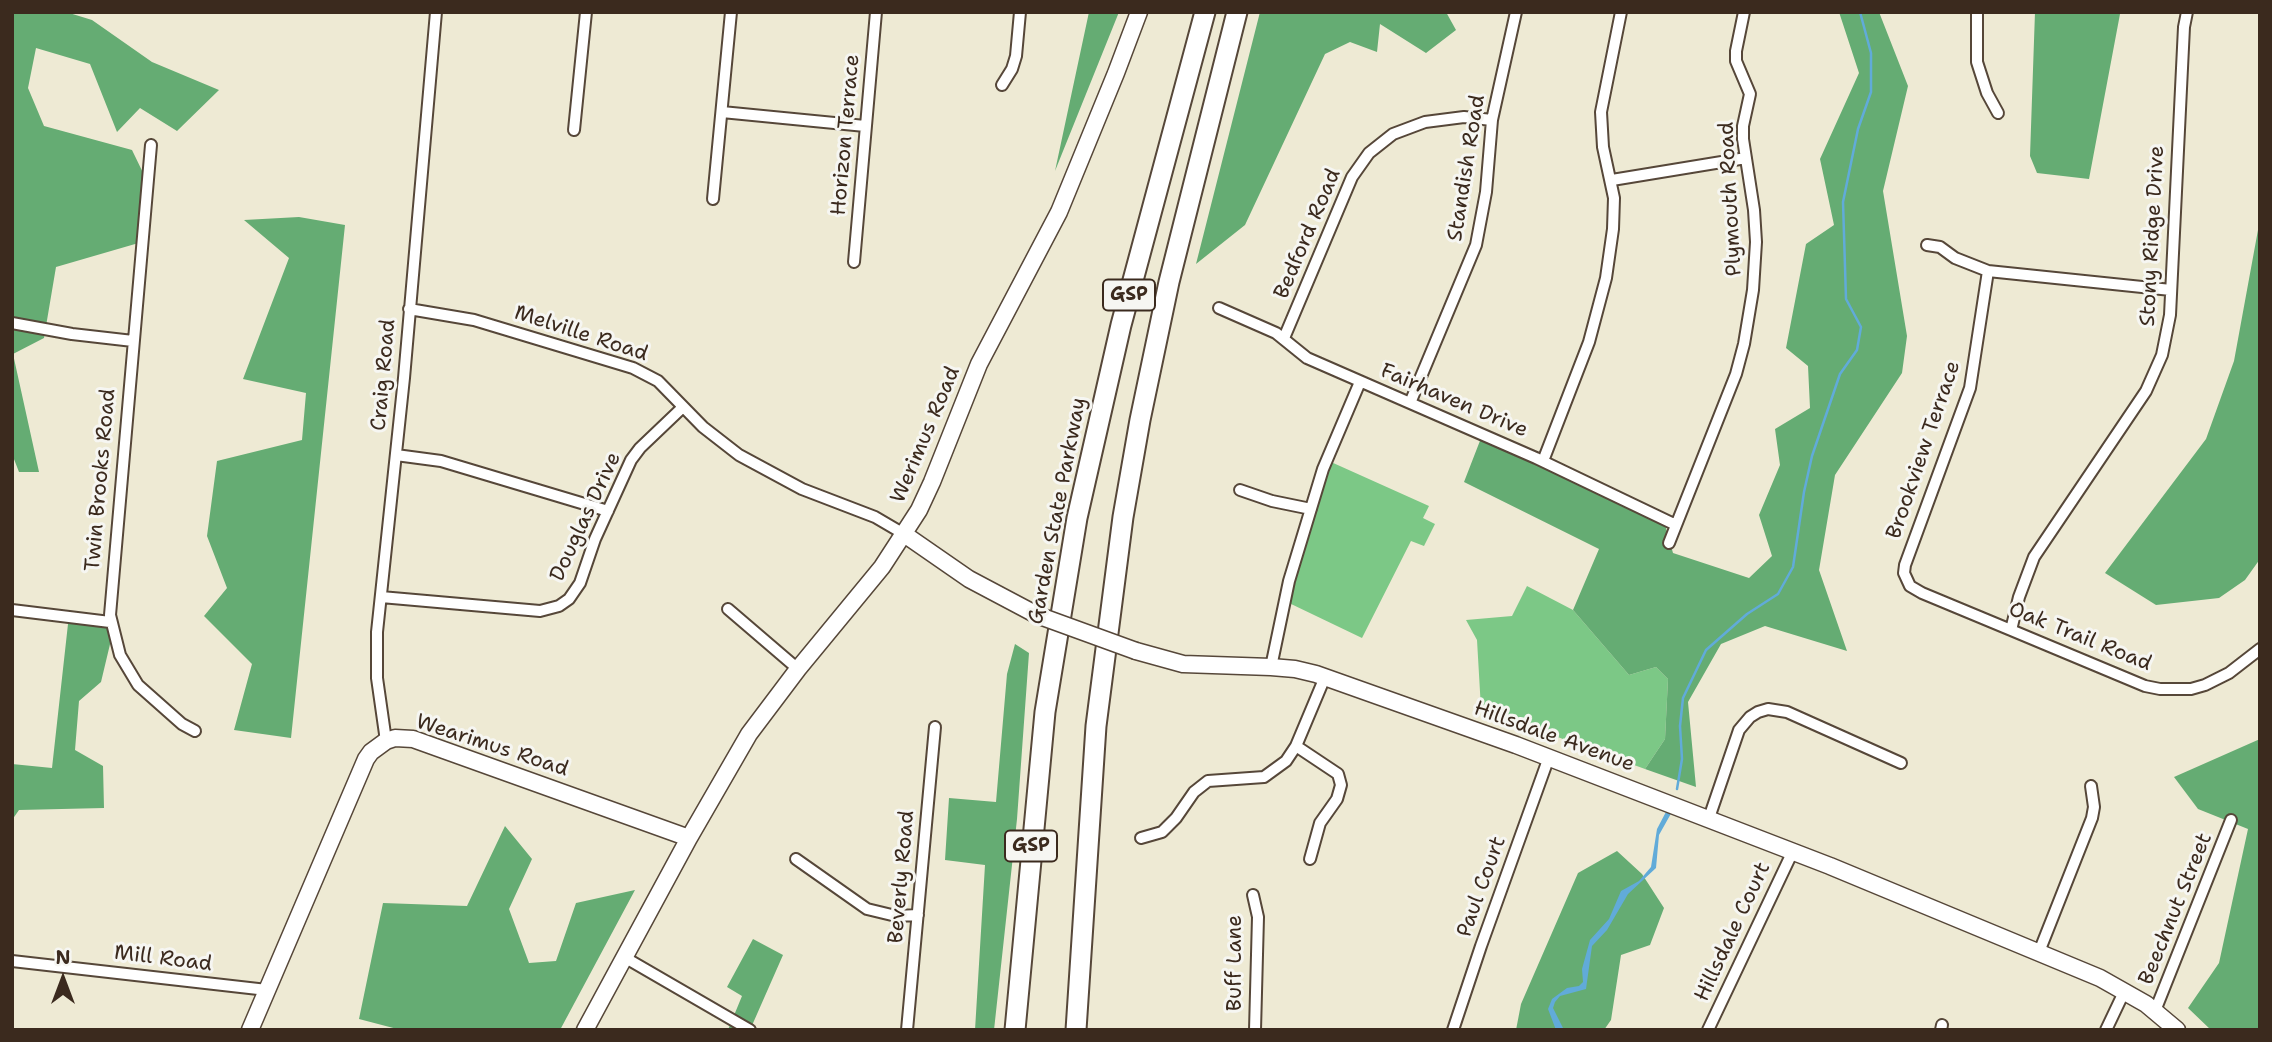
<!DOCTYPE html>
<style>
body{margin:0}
#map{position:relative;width:2272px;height:1042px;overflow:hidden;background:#eeead4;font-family:"Shantell Sans",sans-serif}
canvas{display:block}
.frame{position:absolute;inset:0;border:14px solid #3b2a1e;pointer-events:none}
.north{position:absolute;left:28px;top:944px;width:70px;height:70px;-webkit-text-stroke:5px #f6f6f2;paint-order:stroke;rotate:0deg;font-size:19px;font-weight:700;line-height:28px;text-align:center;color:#3b2a1e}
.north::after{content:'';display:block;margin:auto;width:24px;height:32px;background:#3b2a1e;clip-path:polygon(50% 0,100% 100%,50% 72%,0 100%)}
</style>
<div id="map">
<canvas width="2272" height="1042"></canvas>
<div class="frame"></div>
<div class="north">N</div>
</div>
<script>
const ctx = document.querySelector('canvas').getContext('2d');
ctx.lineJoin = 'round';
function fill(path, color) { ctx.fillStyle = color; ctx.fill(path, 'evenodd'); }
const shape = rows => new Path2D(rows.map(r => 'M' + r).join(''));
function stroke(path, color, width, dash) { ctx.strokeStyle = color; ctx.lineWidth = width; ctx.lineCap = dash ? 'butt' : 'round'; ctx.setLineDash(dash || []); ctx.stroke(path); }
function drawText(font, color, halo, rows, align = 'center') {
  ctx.font = font + ' "Shantell Sans",sans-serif'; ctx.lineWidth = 6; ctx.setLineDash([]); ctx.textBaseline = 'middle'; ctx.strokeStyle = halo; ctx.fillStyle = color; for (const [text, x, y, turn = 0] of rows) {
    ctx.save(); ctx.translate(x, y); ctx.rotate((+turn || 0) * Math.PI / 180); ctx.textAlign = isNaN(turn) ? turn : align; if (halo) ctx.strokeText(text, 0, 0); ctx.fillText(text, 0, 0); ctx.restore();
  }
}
fill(shape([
 [1331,462,1429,506,1423,518,1435,524,1424,546,1411,541,1362,638,1289,603],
 [1527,586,1573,610,1629,675,1656,667,1668,679,1665,739,1645,769,1481,709,1477,640,1466,620,1512,616]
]), '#7cc886');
fill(shape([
 [12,12,66,12,92,20,152,62,219,90,177,131,140,108,117,132,90,64,36,48,28,88,44,126,132,150,147,181,142,242,56,267,44,338,13,354,39,472,19,472,12,454],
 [1089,12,1119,12,1055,171],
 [1260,12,1386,12,1391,14,1395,12,1446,12,1456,30,1426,53,1380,24,1377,52,1350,42,1325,54,1245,225,1196,264],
 [1839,12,1879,12,1908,86,1883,191,1907,336,1902,373,1835,475,1819,570,1847,651,1765,626,1721,644,1688,702,1696,787,1645,769,1665,739,1668,679,1656,667,1629,675,1573,610,1599,549,1464,482,1483,433,1662,514,1673,553,1749,578,1772,556,1759,515,1780,465,1775,429,1810,408,1808,366,1786,348,1806,244,1834,225,1820,159,1859,73],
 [2035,12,2120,14,2089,179,2037,173,2030,156],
 [299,217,345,225,291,738,234,730,252,664,204,616,227,588,207,536,217,461,302,440,306,393,243,379,289,258,244,220],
 [2260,219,2260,559,2245,580,2219,598,2156,605,2105,573,2206,439,2234,361],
 [69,615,116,619,101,682,79,701,75,750,103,766,104,808,19,810,12,820,12,764,52,768],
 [1015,644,1029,653,1017,819,994,1030,975,1030,985,865,945,860,949,798,996,802,1007,674],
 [2260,739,2260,1030,2211,1030,2188,1008,2219,963,2248,829,2198,809,2174,777],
 [505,826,532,859,509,909,529,963,556,961,576,903,635,890,560,1030,401,1030,359,1019,383,903,467,906],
 [1617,851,1642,874,1664,908,1650,945,1621,955,1611,1020,1604,1030,1516,1030,1521,1004,1578,873],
 [753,939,783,955,750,1030,728,1030,742,996,727,987]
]), '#65ac73');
fill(shape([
 [1668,808,1673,810,1659,835,1656,868,1628,894,1607,930,1592,946,1586,989,1560,996,1555,1002,1553,1008,1564,1030,1556,1030,1548,1009,1552,999,1567,988,1579,986,1583,982,1582,969,1590,940,1609,919,1621,891,1639,881,1651,867,1657,829]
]), '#61abd9');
stroke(shape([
 [1677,789,1682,759,1680,726,1683,698,1706,650,1747,614,1778,594,1793,567,1804,492,1812,456,1840,374,1857,350,1861,327,1846,299,1843,202,1858,129,1871,92,1871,53,1860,12]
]), '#61abd9', 2.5);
const street = shape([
 [1977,12,1977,62,1987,93,1998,113],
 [1002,85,1012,69,1016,56,1020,12],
 [722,112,865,126],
 [574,130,586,12],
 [151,145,110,615,120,655,138,685,182,724,195,731],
 [1612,180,1746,158],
 [713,199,731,12],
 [1927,245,1940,247,1955,258,1988,271,2171,290],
 [854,262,876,12],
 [1988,271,1970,388,1905,565,1904,573,1910,586,1922,593,2011,630,2145,686,2160,689,2191,689,2205,685,2229,673,2260,649],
 [1219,308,1276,333,1307,358,1536,458,1676,525],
 [409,309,474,320,633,368,658,381,703,427,739,455,802,489,875,517,904,534],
 [12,323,72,334,133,341],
 [1284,338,1352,177,1369,153,1393,134,1425,122,1464,117,1492,120],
 [1410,403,1476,245,1486,192,1492,120,1516,12],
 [396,455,441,461,608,511],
 [1543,461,1589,342,1606,278,1613,229,1614,198,1603,147,1601,112,1621,12],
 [1240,490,1272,501,1311,509],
 [1669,543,1736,374,1744,344,1753,290,1756,242,1754,210,1743,139,1743,126,1750,94,1736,61,1736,51,1744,12],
 [381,597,540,611,559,606,569,599,580,583,595,539,631,460,640,448,683,407],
 [728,609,798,669],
 [12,610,110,622],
 [2011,630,2019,597,2034,557,2146,391,2162,355,2170,315,2184,27,2187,12],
 [1271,667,1289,581,1323,469,1360,382],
 [386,741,377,678,377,632,404,378,436,12],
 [1296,746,1338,774,1341,785,1337,799,1320,823,1310,859],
 [1709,818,1739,730,1750,717,1758,712,1768,709,1787,712,1901,763],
 [1141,838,1162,832,1176,818,1194,792,1208,781,1264,777,1286,761,1296,746,1325,677],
 [796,859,867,909,896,916,918,915],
 [1253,895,1258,917,1255,1030],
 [2039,952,2092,818,2094,807,2091,786],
 [624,957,750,1030],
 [12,961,267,990],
 [2155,1011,2231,820],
 [907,1030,935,727],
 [1453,1030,1481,946,1549,757],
 [1708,1030,1793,851],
 [1941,1030,1942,1025],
 [2106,1030,2125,990]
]);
const secondary = shape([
 [904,534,969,579,1037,615],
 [1136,651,1183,664,1271,667,1295,669,1316,674,1516,745,1830,866,2100,978,2146,1004,2177,1030],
 [250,1030,366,759,371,752,386,741,395,738,413,739,689,838],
 [585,1030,689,838,749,734,798,669,882,567,919,510,932,482,979,364,1059,212,1116,73,1139,12]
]);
const highway = shape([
 [1015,1030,1045,712,1077,518,1121,325,1205,12],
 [1076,1030,1096,726,1123,517,1140,420,1169,282,1237,12]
]);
stroke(street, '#564739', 14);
stroke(secondary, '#564739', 19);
stroke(highway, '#564739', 23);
stroke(street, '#fff', 10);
stroke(secondary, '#fff', 16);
stroke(highway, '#fff', 19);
const secondaryBridge = shape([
 [1037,615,1136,651]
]);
stroke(secondaryBridge, '#564739', 19, []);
stroke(secondaryBridge, '#fff', 16);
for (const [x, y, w] of [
 [1129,295,52],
 [1031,846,52]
]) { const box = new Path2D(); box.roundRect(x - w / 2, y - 15.5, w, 31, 5); ctx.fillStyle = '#f6f6f2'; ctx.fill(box); stroke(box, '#3b2a1e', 2); }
drawText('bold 19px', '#3b2a1e', null, [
 ["GSP",1129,295],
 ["GSP",1031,846]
]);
drawText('21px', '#3b2a1e', '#f6f6f2', [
 ["Horizon Terrace",846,135,-85],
 ["Standish Road",1467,168,-81],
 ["Plymouth Road",1731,199,-93],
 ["Bedford Road",1308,234,-67],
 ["Stony Ridge Drive",2153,236,-87],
 ["Melville Road",581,334,18],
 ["Craig Road",384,375,-85],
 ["Fairhaven Drive",1454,401,23],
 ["Werimus Road",926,435,-67],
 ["Brookview Terrace",1924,450,-71],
 ["Twin Brooks Road",101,480,-85],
 ["Garden State Parkway",1058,511,-79],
 ["Douglas Drive",586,517,-65],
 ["Oak Trail Road",2080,637,22],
 ["Hillsdale Avenue",1554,737,20],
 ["Wearimus Road",492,746,18],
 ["Beverly Road",902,877,-85],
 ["Paul Court",1482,887,-70],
 ["Beechnut Street",2176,909,-68],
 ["Hillsdale Court",1733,932,-65],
 ["Mill Road",163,959,7],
 ["Buff Lane",1236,963,-90]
]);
</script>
